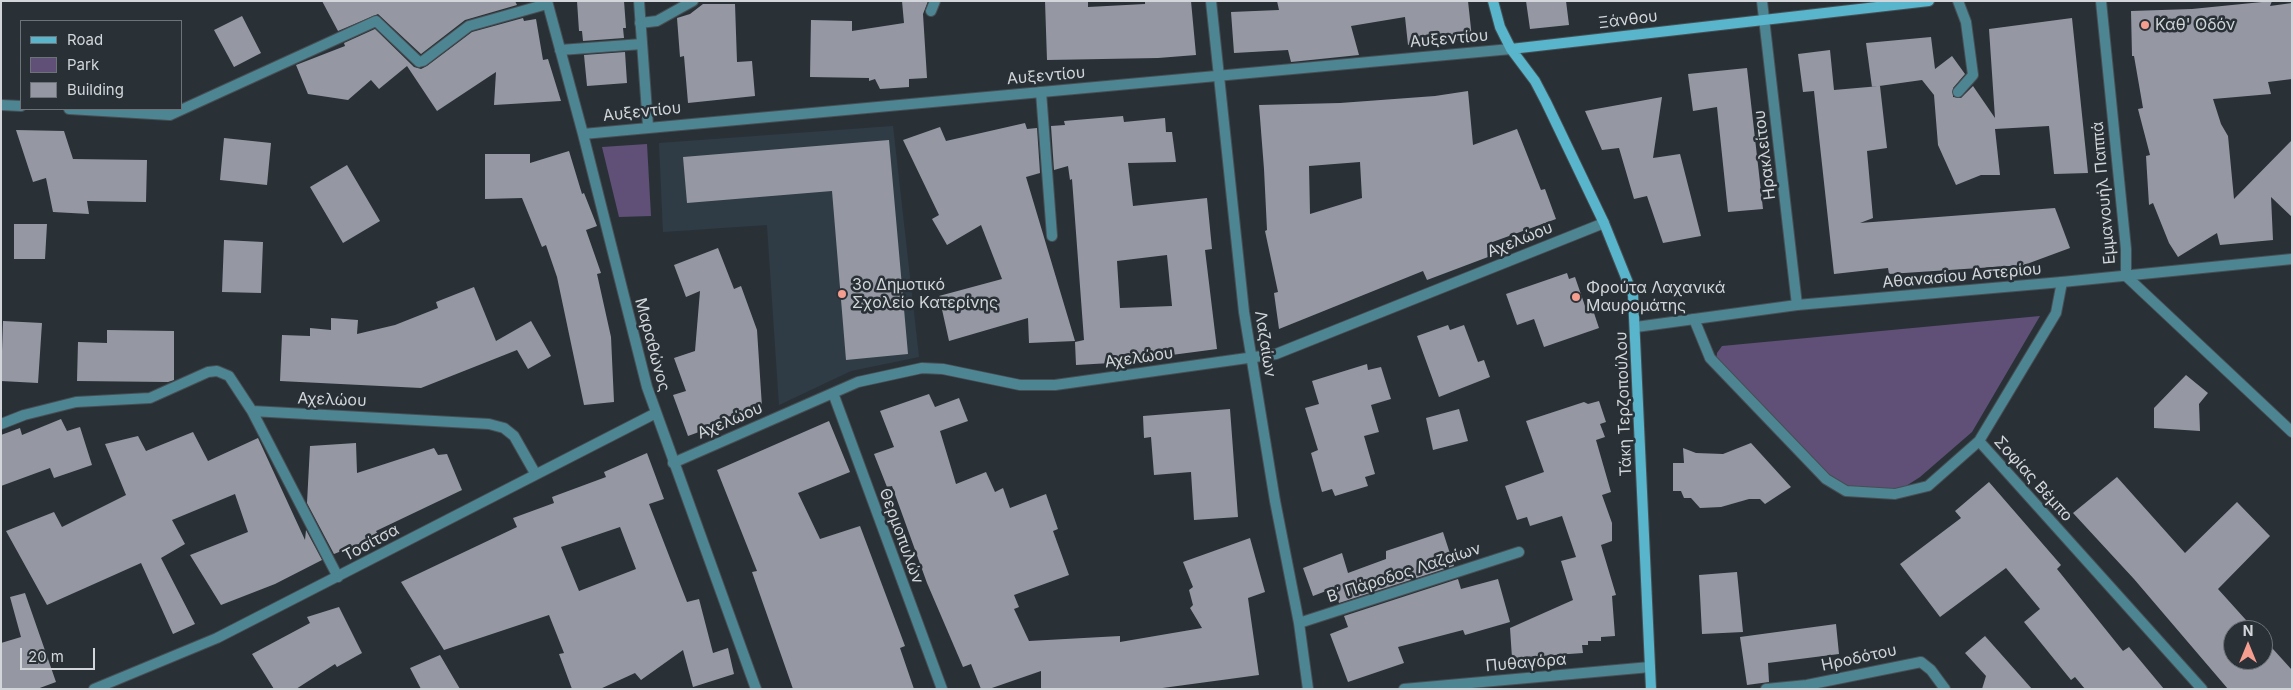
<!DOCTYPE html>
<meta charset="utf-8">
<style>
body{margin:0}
#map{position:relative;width:2293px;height:690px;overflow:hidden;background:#293137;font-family:Inter,sans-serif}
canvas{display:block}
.frame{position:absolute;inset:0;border:2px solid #d2d6da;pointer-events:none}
.legend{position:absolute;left:20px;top:20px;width:162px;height:90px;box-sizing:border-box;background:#293137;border:1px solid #6d7378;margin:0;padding:6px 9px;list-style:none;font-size:15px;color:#d2d6da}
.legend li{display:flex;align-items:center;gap:10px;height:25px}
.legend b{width:25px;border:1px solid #6d7378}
.north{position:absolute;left:2223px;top:620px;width:50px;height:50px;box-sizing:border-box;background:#293137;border:1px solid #6d7378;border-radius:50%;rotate:0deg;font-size:14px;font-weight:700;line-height:20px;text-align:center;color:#d2d6da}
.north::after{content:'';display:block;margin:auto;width:18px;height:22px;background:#f59d8f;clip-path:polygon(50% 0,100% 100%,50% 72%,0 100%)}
.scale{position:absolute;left:20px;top:648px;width:75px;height:22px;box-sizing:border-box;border:2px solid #d2d6da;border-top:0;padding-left:6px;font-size:15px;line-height:18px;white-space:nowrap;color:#d2d6da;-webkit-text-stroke:4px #293137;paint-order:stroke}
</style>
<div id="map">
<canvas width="2293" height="690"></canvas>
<div class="frame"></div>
<ul class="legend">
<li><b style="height:6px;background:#58b5cb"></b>Road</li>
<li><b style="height:14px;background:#605077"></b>Park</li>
<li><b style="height:14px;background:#9598a2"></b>Building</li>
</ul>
<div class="north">N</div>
<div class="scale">20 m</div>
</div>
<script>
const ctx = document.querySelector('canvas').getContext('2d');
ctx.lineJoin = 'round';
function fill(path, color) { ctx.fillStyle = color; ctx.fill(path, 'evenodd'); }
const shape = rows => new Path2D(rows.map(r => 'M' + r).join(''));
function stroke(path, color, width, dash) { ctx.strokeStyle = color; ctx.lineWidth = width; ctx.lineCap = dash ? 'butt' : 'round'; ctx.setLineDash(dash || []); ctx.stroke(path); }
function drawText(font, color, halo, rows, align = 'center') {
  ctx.font = font + ' Inter,sans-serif'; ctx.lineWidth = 5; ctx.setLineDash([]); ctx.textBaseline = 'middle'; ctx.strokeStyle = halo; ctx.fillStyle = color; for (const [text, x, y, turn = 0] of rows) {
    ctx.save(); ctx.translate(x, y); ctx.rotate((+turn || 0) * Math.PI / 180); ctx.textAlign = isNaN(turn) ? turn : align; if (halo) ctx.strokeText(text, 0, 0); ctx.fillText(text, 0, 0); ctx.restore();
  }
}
fill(shape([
 [893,126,919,357,851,371,779,405,767,225,663,232,659,143]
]), '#2f3c46');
fill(shape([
 [647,144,651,216,619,217,602,147],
 [2040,316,1972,432,1920,477,1906,486,1883,491,1833,485,1716,362,1717,353,1722,346]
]), '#605077');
fill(shape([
 [322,1,515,1,517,5,465,20,421,54,378,14,338,31],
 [577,1,624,1,626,28,623,28,624,38,583,41,582,31,579,31],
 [902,1,928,1,923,14,927,78,909,79,909,87,880,89,875,79,869,81,869,78,810,77,811,20,852,21,852,31,904,23],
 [1045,1,1088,1,1088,7,1145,4,1145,1,1191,1,1196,55,1158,58,1047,60],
 [1277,1,1468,1,1472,38,1408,45,1405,17,1351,26,1359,55,1291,62,1288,50,1234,53,1231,12,1279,10],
 [1526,1,1566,1,1569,25,1530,29],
 [2272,1,2270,6,2292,3,2292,79,2268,82,2271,94,2213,99,2221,124,2228,136,2234,199,2292,140,2292,217,2271,197,2273,240,2220,245,2217,233,2178,257,2169,243,2153,203,2149,205,2146,156,2150,155,2138,109,2143,108,2134,56,2132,56,2131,11,2192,9],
 [703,4,735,4,737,62,752,61,755,96,688,103,684,56,680,57,677,18,690,14],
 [242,16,261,53,234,67,214,30],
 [523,18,524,21,536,19,543,60,548,59,561,101,494,105,496,72,437,111,407,66,379,89,371,80,348,100,308,94,296,65,345,46,344,43,375,29,414,67,421,69,427,66,472,32],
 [2072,18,2088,173,2054,174,2049,126,1995,129,2000,175,1981,175,1956,185,1938,145,1934,95,1922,80,1872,87,1866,43,1931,37,1935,69,1952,56,1965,74,1953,88,1953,97,1961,98,1973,86,1995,118,1989,29],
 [1830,50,1834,90,1880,86,1887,148,1867,151,1873,218,1860,223,2055,208,2070,248,2024,265,1889,274,1888,268,1834,274,1814,91,1803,92,1798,54],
 [625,52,627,83,587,86,584,55],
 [1747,68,1763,209,1728,212,1717,107,1693,111,1688,74],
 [1468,91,1473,145,1517,129,1541,190,1545,189,1556,219,1487,244,1488,257,1427,280,1423,271,1279,329,1274,293,1278,292,1265,231,1267,230,1264,169,1259,105,1340,103,1435,96],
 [1360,162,1362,198,1310,214,1309,166],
 [1662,97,1653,158,1680,154,1701,236,1663,243,1647,196,1634,199,1619,148,1602,150,1585,111],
 [1123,116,1124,122,1165,118,1166,132,1172,132,1176,162,1128,163,1133,206,1207,198,1212,249,1205,250,1217,349,1111,363,1076,365,1075,342,1084,340,1072,179,1070,180,1068,166,1054,170,1051,126,1065,125,1064,121],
 [1167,255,1172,306,1120,308,1117,261],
 [1025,123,1027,129,1037,128,1040,173,1026,177,1075,341,1029,343,1028,318,949,341,939,296,1002,279,981,225,947,245,932,219,939,215,903,140,940,127,946,141],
 [16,130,64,131,73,159,147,160,146,202,87,201,89,214,53,212,46,178,33,182],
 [224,138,271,143,267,185,220,180],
 [889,140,908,354,846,360,832,191,687,203,683,157],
 [569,151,582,194,584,193,597,226,586,230,601,273,597,274,611,337,614,402,584,405,557,277,546,245,542,247,522,198,485,199,485,154,530,154,530,163],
 [347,165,380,221,343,243,310,187],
 [14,224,47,224,45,259,14,259],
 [224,240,263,242,261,293,222,292],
 [718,248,734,289,741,286,757,330,762,407,727,417,729,421,688,436,673,395,686,391,674,358,695,351,700,291,686,297,674,265],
 [1567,273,1569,279,1575,277,1585,306,1591,304,1599,328,1544,347,1534,319,1517,325,1506,294],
 [474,287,496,341,531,321,551,356,528,369,517,350,421,388,280,381,282,335,310,336,310,328,331,330,331,318,358,320,357,334,395,325,438,308,436,302],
 [3,321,42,323,38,383,1,381],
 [1448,325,1450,330,1464,325,1478,362,1484,360,1490,377,1439,397,1417,336],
 [107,330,174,331,174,380,168,382,77,381,78,342,107,343],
 [1367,364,1368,370,1381,367,1391,399,1371,405,1379,432,1364,436,1375,474,1365,477,1368,486,1335,496,1332,489,1322,492,1311,453,1318,450,1305,408,1319,404,1312,381],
 [2186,375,2208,393,2199,404,2200,431,2154,428,2154,408],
 [929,394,935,407,959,398,968,421,940,431,956,484,986,472,995,492,1003,488,1010,508,1046,494,1058,529,1053,531,1069,575,1014,595,1019,607,1014,609,1029,641,1120,636,1120,642,1202,628,1190,608,1193,605,1189,590,1193,587,1183,562,1250,538,1265,592,1248,598,1259,675,1155,689,1041,689,1041,671,989,689,981,689,971,664,963,667,927,583,892,486,887,487,874,454,894,447,880,411],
 [1599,401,1606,422,1600,424,1605,437,1596,440,1611,492,1602,495,1612,523,1612,541,1601,545,1616,595,1612,596,1615,636,1601,637,1601,641,1588,641,1588,645,1582,645,1583,653,1512,658,1510,628,1573,600,1561,561,1576,557,1562,516,1530,526,1527,517,1517,520,1505,486,1544,472,1526,421,1584,402,1588,404],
 [1230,409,1238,517,1194,520,1191,472,1154,475,1151,437,1144,438,1143,416],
 [1459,409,1468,441,1433,450,1426,418],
 [61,419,67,431,80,427,92,465,54,478,50,468,1,486,1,435,20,428,22,435],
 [829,421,850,472,798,493,820,539,860,526,905,646,900,648,914,689,793,689,752,572,757,571,717,470],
 [193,432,208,461,258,438,305,540,306,530,322,560,275,584,221,605,190,555,248,532,235,494,172,520,185,544,161,558,195,624,173,634,141,563,47,605,6,531,54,512,62,527,126,495,105,444,138,436,146,451],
 [356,443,357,473,434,448,438,455,447,454,462,490,376,531,379,536,334,554,307,503,310,446],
 [1751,443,1791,487,1765,504,1760,499,1749,499,1721,507,1700,508,1691,498,1684,498,1681,491,1673,491,1673,463,1684,463,1683,448,1696,453,1723,454],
 [647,453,664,499,649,504,687,602,699,599,713,653,728,648,734,674,693,687,683,650,641,680,635,673,600,689,572,689,559,654,564,653,549,615,444,650,401,582,517,527,513,518,554,503,552,497,606,477,604,472],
 [620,527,636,569,579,591,561,547],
 [2117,477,2185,553,2237,502,2270,536,2218,589,2255,630,2233,630,2233,660,2263,660,2263,638,2292,670,2292,689,2228,689,2134,579,2073,513],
 [1989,482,2061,565,2057,569,2123,651,2129,647,2164,689,2085,689,2075,677,2071,680,2024,622,2040,609,2006,568,1940,617,1900,564,1961,518,1955,511],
 [1443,532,1454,566,1339,603,1334,588,1313,596,1303,568,1342,553,1348,573,1386,559,1386,551],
 [1737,572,1743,632,1702,634,1699,575],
 [1458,579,1461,589,1498,579,1510,622,1465,635,1463,630,1398,647,1404,663,1348,682,1330,634,1348,627,1344,616],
 [25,593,56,682,37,689,1,689,1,643,21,637,10,597],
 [339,607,362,653,337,667,335,664,296,689,274,689,252,654,310,623,307,617],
 [1836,624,1839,654,1768,663,1769,682,1747,685,1740,637],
 [1985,636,2032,689,1982,689,1986,676,1965,653],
 [440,655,460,689,421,689,410,668]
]), '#9598a2');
const pedestrian = shape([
 [1958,1,1966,22,1973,75,1958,92],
 [640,23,657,21,693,1],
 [560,50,642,44]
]);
const minor = shape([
 [639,1,648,126],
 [1211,1,1244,312,1275,501,1299,623,1308,689],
 [1762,1,1797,305],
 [2101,1,2126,249,2126,276],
 [931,11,935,1],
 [1041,92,1052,236],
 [1,105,21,106],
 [69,109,170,115,376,21,419,62,423,61,469,26,547,4],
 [1694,319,1710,358,1826,479,1846,491,1895,494,1928,486,1979,441,2202,689],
 [833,393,942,689],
 [252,411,489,424,504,428,514,436,535,473],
 [1,424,24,415,76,402,150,398,208,372,217,371,229,376,252,411,338,577],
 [1979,441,2056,313,2062,282],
 [673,463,858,382,922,368,943,369,1020,385,1055,385,1276,354,1604,223],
 [1299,623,1519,552],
 [1404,689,1650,667],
 [1766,689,1807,685,1921,662,1931,670,1945,689]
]);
const tertiary = shape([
 [547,1,583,134,647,387,756,689],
 [583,134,1511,49],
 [2126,276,2292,432],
 [1636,327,1797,305,2062,282,2292,259],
 [94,689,217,638,656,413]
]);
const secondary = shape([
 [1493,1,1500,27,1511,49,1535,81,1546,102,1604,223,1633,295,1651,689],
 [1511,49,1929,1]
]);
stroke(pedestrian, '#474f54', 12);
stroke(minor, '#474f54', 12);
stroke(tertiary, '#474f54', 12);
stroke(secondary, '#474f54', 12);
stroke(pedestrian, '#4e8593', 10);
stroke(minor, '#4e8593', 10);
stroke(tertiary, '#4e8593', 10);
stroke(secondary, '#58b5cb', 10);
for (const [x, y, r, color] of [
 [2145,25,5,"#f59d8f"],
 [842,294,5,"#f59d8f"],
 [1576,297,5,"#f59d8f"]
]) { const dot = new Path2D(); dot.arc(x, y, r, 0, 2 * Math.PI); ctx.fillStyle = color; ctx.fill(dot); stroke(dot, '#293137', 2); }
drawText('16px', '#d2d6da', '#293137', [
 ["Ξάνθου",1628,20,-7],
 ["Αυξεντίου",1449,39,-5],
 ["Αυξεντίου",1046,76,-5],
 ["Αυξεντίου",642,112,-6],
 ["Ηρακλείτου",1765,155,-97],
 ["Εμμανουήλ Παππά",2104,193,-95],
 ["Αχελώου",1520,240,-22],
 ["Αθανασίου Αστερίου",1962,276,-5],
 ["Λαζαίων",1265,344,81],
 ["Μαραθώνος",652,345,75],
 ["Αχελώου",1139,358,-8],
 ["Αχελώου",332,400,2],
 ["Τάκη Τερζοπούλου",1624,404,-92],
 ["Αχελώου",730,421,-23],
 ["Σοφίας Βέμπο",2033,479,48],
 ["Θερμοπυλών",901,536,70],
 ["Τοσίτσα",371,543,-28],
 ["Β΄ Πάροδος Λαζαίων",1404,573,-18],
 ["Ηροδότου",1859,658,-12],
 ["Πυθαγόρα",1526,663,-5]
]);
drawText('16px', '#d2d6da', '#293137', [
 ["Καθ' Οδόν",2155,25],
 ["3ο Δημοτικό",852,285],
 ["Σχολείο Κατερίνης",852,303],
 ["Φρούτα Λαχανικά",1586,288],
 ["Μαυρομάτης",1586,306]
], 'left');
</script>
